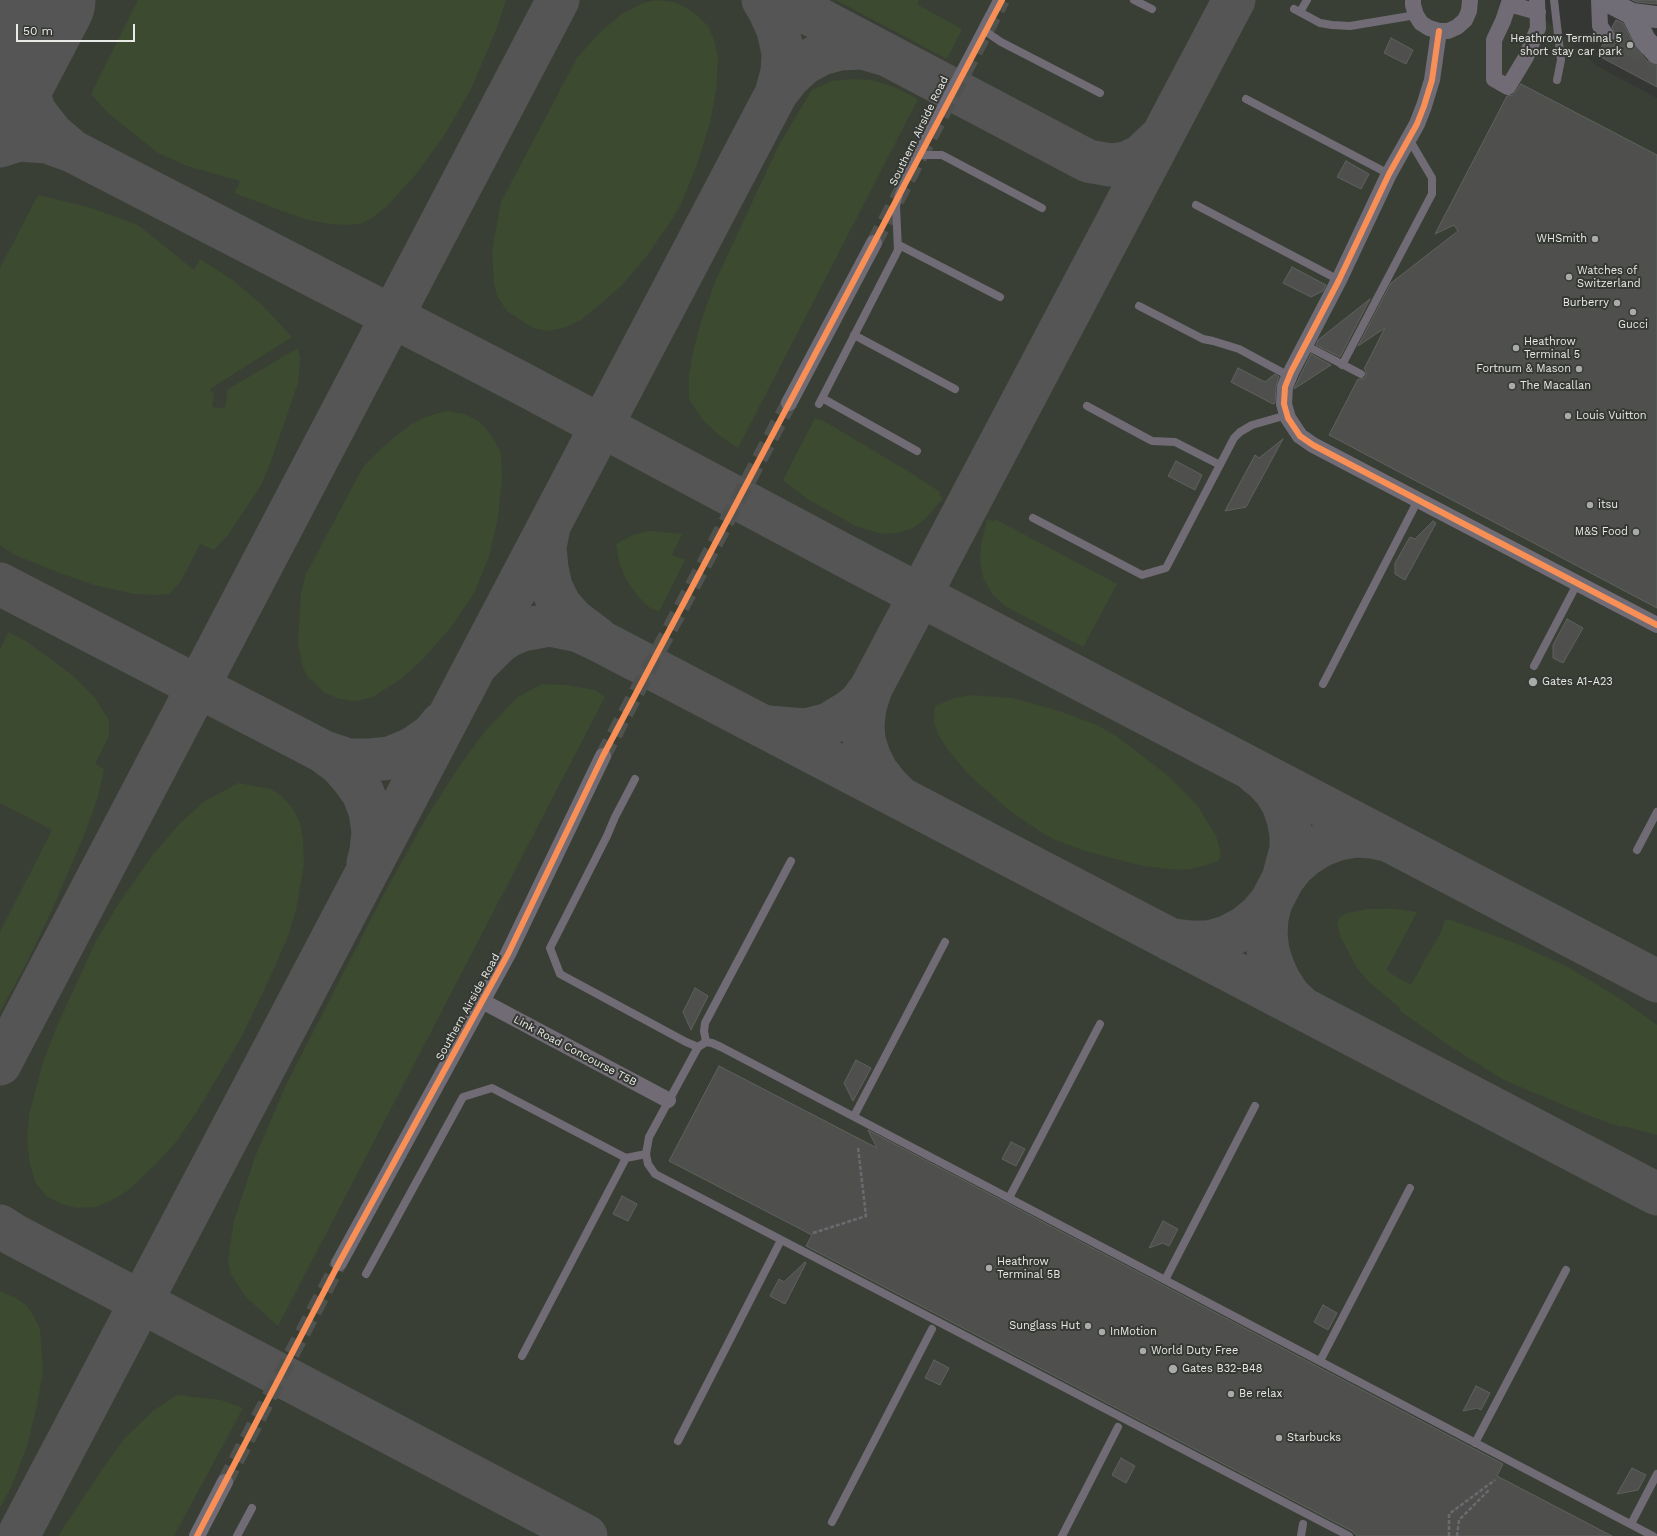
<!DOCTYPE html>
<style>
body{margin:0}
#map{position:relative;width:1657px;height:1536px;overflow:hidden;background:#353734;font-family:"Work Sans",sans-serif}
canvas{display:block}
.scale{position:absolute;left:16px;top:24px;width:119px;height:18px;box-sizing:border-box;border:2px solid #e8eae6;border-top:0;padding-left:5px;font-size:12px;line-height:14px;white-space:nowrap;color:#e8eae6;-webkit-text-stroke:3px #353833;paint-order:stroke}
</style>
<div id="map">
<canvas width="1657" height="1536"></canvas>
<div class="scale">50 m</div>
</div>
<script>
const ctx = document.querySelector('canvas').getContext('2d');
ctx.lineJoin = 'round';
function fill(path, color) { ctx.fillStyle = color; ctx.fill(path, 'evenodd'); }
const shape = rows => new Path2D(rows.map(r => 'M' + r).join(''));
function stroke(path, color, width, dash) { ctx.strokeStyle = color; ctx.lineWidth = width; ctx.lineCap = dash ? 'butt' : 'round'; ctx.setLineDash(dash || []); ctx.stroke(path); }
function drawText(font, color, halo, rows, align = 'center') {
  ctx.font = font + ' "Work Sans",sans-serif'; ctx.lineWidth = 4; ctx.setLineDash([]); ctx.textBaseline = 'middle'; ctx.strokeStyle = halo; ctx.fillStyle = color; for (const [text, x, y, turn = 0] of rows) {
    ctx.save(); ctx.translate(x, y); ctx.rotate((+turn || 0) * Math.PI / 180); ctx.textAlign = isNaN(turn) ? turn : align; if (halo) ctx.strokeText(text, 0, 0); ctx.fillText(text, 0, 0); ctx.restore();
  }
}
fill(shape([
 [0,0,1523,0,1597,66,1657,98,1657,1536,0,1536]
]), '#393f35');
fill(shape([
 [138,0,506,0,496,30,471,89,445,134,417,173,389,204,372,218,360,224,346,225,330,224,304,219,234,193,240,181,187,166,158,153,107,112,91,94],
 [657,0,673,2,685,7,698,16,708,26,714,40,718,57,716,90,710,123,696,167,681,204,673,218,646,257,622,285,598,306,581,320,564,328,547,331,533,328,507,311,497,296,494,283,492,251,501,202,577,58,599,33,622,14,643,3],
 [836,0,919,0,918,5,962,29,947,59],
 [850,79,872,80,896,88,918,99,738,448,720,436,703,420,689,399,689,376,693,351,702,319,715,282,778,147,801,108,812,90,832,81],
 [38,195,88,207,138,225,194,270,200,259,234,281,262,305,292,337,210,389,214,395,212,407,225,408,228,389,298,348,300,359,298,383,270,464,261,485,228,535,214,550,200,544,181,581,169,594,157,595,134,594,94,585,57,572,15,555,0,545,0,268],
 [446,411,465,414,481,423,491,435,501,453,502,479,498,517,489,557,474,593,452,626,425,657,401,679,373,697,356,701,339,699,325,693,307,676,302,665,298,642,301,593,306,574,363,467,385,445,410,425,425,417],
 [815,418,822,420,911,473,940,492,939,495,943,498,925,519,913,528,897,533,882,534,856,526,809,500,783,480],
 [987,519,993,522,995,519,1117,584,1083,647,1005,606,992,594,983,577,980,559,981,546],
 [649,531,682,534,672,555,685,560,659,612,649,607,637,595,627,581,619,562,616,544,633,535],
 [8,632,26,641,72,675,95,698,109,720,109,736,95,764,104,769,98,797,85,833,51,912,27,962,0,1012,0,932,52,830,0,803,0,647,1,648],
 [542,684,567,685,595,690,605,697,278,1326,245,1296,231,1274,228,1261,234,1221,255,1157,287,1083,384,894,425,820,458,768,486,730,518,697],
 [971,695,1012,698,1059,711,1097,725,1116,736,1167,775,1197,805,1216,836,1220,850,1220,857,1218,861,1203,866,1191,869,1177,870,1143,866,1085,851,1053,839,1038,830,1010,811,968,774,946,747,938,734,934,722,935,706,954,698],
 [238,783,271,789,282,796,293,809,300,823,303,841,304,864,296,910,288,936,272,973,241,1038,196,1113,176,1142,155,1165,127,1191,110,1201,95,1207,76,1208,62,1204,46,1196,36,1183,30,1165,27,1139,29,1115,43,1062,57,1026,96,941,119,903,152,856,180,823,205,801],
 [1389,908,1417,912,1387,969,1390,973,1411,985,1442,930,1445,919,1447,920,1448,919,1515,943,1566,966,1619,998,1657,1025,1657,1135,1623,1126,1621,1127,1587,1115,1504,1080,1451,1047,1399,1010,1400,1008,1368,981,1357,968,1341,938,1337,923,1340,917,1348,913,1367,909,1388,909],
 [0,1291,16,1298,27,1306,33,1315,40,1329,43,1371,37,1405,27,1446,12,1485,0,1508],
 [177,1395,221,1400,243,1408,174,1536,58,1536,101,1471,124,1439,153,1411]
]), '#3c4a30');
stroke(shape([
 [763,0,770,12,778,30,783,53,782,72,776,94],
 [783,0,1088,161,1110,165,1126,163,1141,156,1159,139],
 [32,19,23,47,23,80,35,112,52,134,72,151],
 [0,146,19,140,47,142,72,151,521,383,849,558,1657,981],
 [549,527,545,547,547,568,551,587,560,605,573,620,597,638],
 [0,584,305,742,324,752,340,764,353,779,363,793,370,811,373,832,371,851,368,863],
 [480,661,499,642,508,636,522,630,549,625,579,631,598,640,1657,1194],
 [768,727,805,730,829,724,850,711,860,703,871,688],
 [324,752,348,760,371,760,390,758,412,749,432,735,441,724],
 [1256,773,1265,780,1275,791,1283,804,1288,819,1291,834,1291,849,1283,879],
 [897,795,888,786,877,772,869,756,864,740,863,725,865,707,871,688,1234,0],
 [1271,902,1267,918,1266,935,1268,951,1273,967,1280,982,1289,996,1301,1007],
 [1171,940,1190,942,1209,942,1227,937,1244,928,1259,916,1271,902,1283,879,1294,865,1307,854,1322,845,1338,839,1355,836,1372,837,1386,840],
 [0,1064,558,0],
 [0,1226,14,1235,586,1536],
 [18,1536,776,94,789,77,803,64,821,54,840,49,863,48,887,55]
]), '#555', 43);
stroke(shape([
 [0,80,42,0]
]), '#555', 107);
const building = shape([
 [1632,0,1657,0,1657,4,1636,2,1632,0],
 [1616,20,1623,23,1636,48,1648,62,1657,65,1657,87,1597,55,1603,44,1608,45,1615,40,1616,35,1612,27,1616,20],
 [1391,38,1413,50,1406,64,1384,53,1391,38],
 [1521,84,1657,155,1657,608,1329,435,1358,379,1364,379,1366,376,1366,371,1364,369,1385,328,1358,346,1391,283,1458,231,1454,225,1435,234,1507,96,1513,95,1521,84],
 [1346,161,1369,174,1361,189,1337,177,1346,161],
 [1292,267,1326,285,1323,291,1311,297,1283,283,1292,267],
 [1370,299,1340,357,1316,345,1318,340,1370,299],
 [1311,354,1331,365,1294,389,1300,376,1311,354],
 [1238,368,1265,382,1275,374,1279,377,1276,386,1275,403,1273,404,1231,382,1238,368],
 [1283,439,1246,507,1225,511,1255,455,1259,458,1283,439],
 [1176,461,1202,475,1195,490,1168,476,1176,461],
 [1433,521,1436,523,1405,580,1395,574,1395,563,1410,537,1415,539,1433,521],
 [1567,619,1583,628,1563,663,1553,658,1553,645,1567,619],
 [695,988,708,996,691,1030,683,1012,695,988],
 [856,1060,871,1068,853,1101,844,1083,856,1060],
 [719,1066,877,1148,868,1130,1503,1464,1497,1476,1612,1536,1357,1536,1352,1531,806,1246,812,1235,669,1161,719,1066],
 [1011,1142,1025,1149,1016,1166,1002,1159,1011,1142],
 [622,1196,637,1204,628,1221,613,1214,622,1196],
 [1163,1221,1178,1229,1169,1246,1163,1243,1149,1248,1163,1221],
 [805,1262,806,1263,785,1304,770,1296,779,1279,784,1282,805,1262],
 [1323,1305,1337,1313,1328,1330,1314,1322,1323,1305],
 [934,1360,949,1368,940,1385,925,1378,934,1360],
 [1476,1386,1490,1393,1481,1410,1477,1408,1463,1411,1476,1386],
 [1121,1458,1135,1466,1126,1483,1112,1475,1121,1458],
 [1632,1468,1646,1475,1638,1490,1617,1494,1632,1468]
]);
fill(building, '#4f504e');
stroke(building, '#5f615e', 1);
stroke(shape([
 [1607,36,1657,62],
 [874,243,1002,0],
 [603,756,789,403],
 [225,1482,339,1263]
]), '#50524f', 16, [16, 8]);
stroke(shape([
 [813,1233,866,1216,858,1147],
 [1449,1536,1449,1514,1495,1480],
 [1457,1536,1459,1520,1489,1490]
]), '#6c6a6f', 2.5, [4, 2]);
stroke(shape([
 [1134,0,1152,9],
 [1554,0,1561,60,1557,80],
 [1294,9,1320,23,1332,25,1350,26,1416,15],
 [1300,12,1307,0],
 [982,29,1001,42,1100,93],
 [1246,99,1389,174],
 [916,155,942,155,1042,208],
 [1196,205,1339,280],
 [899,245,1000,297],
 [1139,306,1203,339,1213,341,1239,349,1289,376],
 [854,335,955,389],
 [1305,345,1361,374],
 [1342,365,1432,194,1432,178,1409,139],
 [822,398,917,451],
 [819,404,898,250,896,206,899,194,916,155,997,0],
 [1087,406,1152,441,1175,442,1220,465],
 [1033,518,1142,575,1166,568,1234,438,1240,432,1252,425,1287,415],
 [1534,666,1577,584],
 [1323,684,1418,500],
 [635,779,615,817,607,836,550,948,560,974,686,1042,698,1047],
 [1637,850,1657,812],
 [706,1042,704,1031,705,1023,791,861],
 [854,1116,945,942],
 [1009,1198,1100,1024],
 [366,1274,463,1097,492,1088,626,1158,646,1154],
 [1165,1280,1255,1106],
 [522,1356,626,1158],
 [1320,1361,1410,1188],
 [678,1441,781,1240],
 [1475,1443,1566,1270],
 [832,1522,932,1329],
 [1631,1524,1657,1474],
 [237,1536,252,1508],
 [1062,1536,1118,1427],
 [1301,1536,1303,1524],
 [1349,1536,655,1174,648,1164,646,1154,649,1137,698,1047,706,1042,712,1043,721,1047,1653,1536]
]), '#706b75', 8);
stroke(shape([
 [1413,0,1413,5,1416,15,1421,23,1429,28,1439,31,1448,31,1457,27,1465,20,1469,11,1470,0],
 [1510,0,1503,21,1494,40,1494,79,1508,87,1526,57,1538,28,1537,0],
 [1599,0,1600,26,1607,36],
 [1509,4,1538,12],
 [1439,31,1432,80,1424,106,1417,124,1389,174,1339,280,1291,372,1285,387,1284,404,1288,418,1300,436,1313,445,1657,625],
 [789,403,874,243],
 [482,1001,668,1100],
 [339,1263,508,954,603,756],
 [197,1536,225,1482]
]), '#706b75', 16);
stroke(shape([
 [1605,0,1632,14,1657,17],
 [1632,14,1645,40,1657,53]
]), '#716d76', 22);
stroke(shape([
 [1439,31,1432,80,1424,106,1417,124,1389,174,1339,280,1291,372,1285,387,1284,404,1288,418,1300,436,1313,445,1657,625],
 [197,1536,339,1263,508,954,603,756,1002,0]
]), '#f78f57', 6);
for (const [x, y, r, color] of [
 [1630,45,4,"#a9aba8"],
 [1595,239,4,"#a9aba8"],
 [1569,277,4,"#a9aba8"],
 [1617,303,4,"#a9aba8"],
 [1633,312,4,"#a9aba8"],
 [1516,348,4,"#a9aba8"],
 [1579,369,4,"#a9aba8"],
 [1512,386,4,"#a9aba8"],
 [1568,416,4,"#a9aba8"],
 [1590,505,4,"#a9aba8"],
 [1636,532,4,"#a9aba8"],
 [1533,682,5,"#a9aba8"],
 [989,1268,4,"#a9aba8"],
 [1088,1326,4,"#a9aba8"],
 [1102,1332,4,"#a9aba8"],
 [1143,1351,4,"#a9aba8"],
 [1173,1369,5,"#a9aba8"],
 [1231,1394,4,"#a9aba8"],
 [1279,1438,4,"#a9aba8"]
]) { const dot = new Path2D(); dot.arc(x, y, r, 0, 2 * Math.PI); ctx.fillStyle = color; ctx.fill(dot); stroke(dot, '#353833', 1.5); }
drawText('11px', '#e8eae6', '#353833', [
 ["Heathrow Terminal 5",1622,39,"right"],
 ["short stay car park",1622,52,"right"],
 ["WHSmith",1587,239,"right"],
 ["Watches of",1577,271],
 ["Switzerland",1577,284],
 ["Burberry",1609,303,"right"],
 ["Gucci",1633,325,"center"],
 ["Heathrow",1524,342],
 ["Terminal 5",1524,355],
 ["Fortnum & Mason",1571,369,"right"],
 ["The Macallan",1520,386],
 ["Louis Vuitton",1576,416],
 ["itsu",1598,505],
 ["M&S Food",1628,532,"right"],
 ["Gates A1-A23",1542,682],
 ["Heathrow",997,1262],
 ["Terminal 5B",997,1275],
 ["Sunglass Hut",1080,1326,"right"],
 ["InMotion",1110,1332],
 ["World Duty Free",1151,1351],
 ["Gates B32-B48",1182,1369],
 ["Be relax",1239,1394],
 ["Starbucks",1287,1438]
], 'left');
drawText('11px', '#e8eae6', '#353833', [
 ["Southern Airside Road",919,131,-64],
 ["Southern Airside Road",468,1007,-61],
 ["Link Road Concourse T5B",575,1051,28]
]);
</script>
